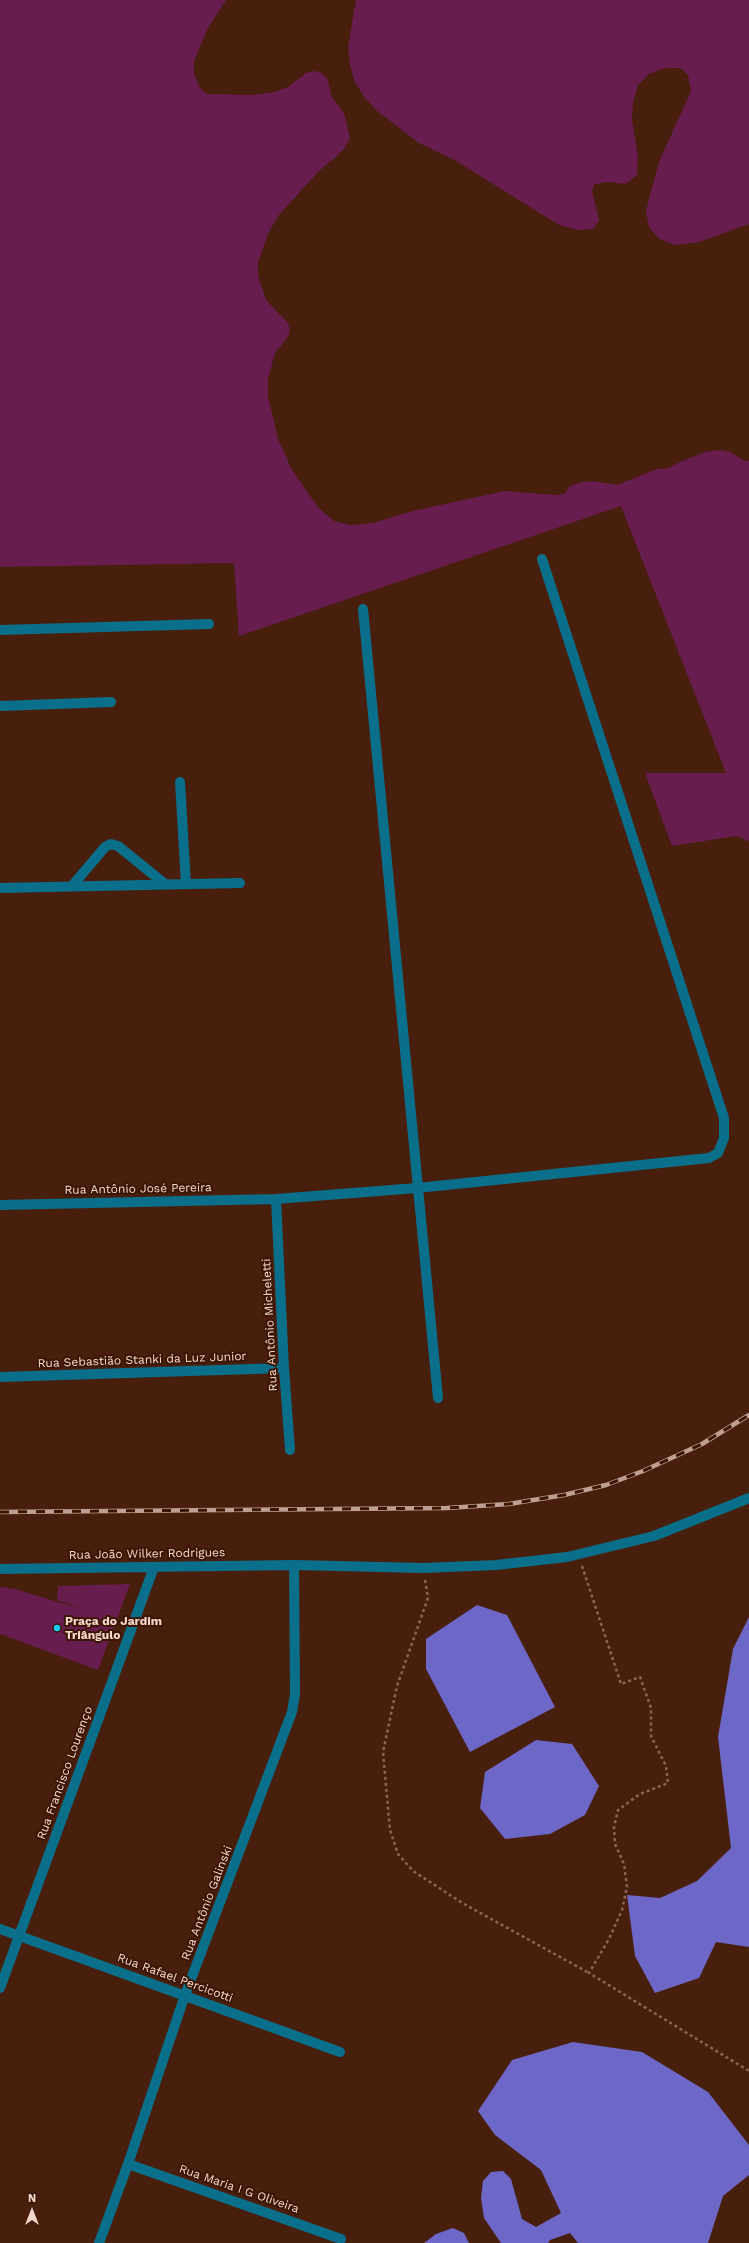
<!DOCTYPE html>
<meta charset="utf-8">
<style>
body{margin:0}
#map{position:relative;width:749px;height:2243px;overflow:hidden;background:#481f0c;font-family:"Work Sans",sans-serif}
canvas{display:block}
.north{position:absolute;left:12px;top:2191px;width:40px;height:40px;-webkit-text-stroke:3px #3c1502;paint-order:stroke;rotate:0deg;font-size:11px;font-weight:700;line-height:16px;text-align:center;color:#f4d8cd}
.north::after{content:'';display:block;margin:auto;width:14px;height:18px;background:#f4d8cd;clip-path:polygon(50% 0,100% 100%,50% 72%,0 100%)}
</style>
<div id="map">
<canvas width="749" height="2243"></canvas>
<div class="north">N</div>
</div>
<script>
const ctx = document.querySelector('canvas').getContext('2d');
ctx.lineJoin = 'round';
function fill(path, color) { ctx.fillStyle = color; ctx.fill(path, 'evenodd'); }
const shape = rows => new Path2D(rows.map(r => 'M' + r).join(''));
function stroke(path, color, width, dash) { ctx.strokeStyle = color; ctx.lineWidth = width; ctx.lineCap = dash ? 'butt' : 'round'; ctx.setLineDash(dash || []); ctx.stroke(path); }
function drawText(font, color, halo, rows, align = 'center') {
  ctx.font = font + ' "Work Sans",sans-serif'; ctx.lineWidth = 4; ctx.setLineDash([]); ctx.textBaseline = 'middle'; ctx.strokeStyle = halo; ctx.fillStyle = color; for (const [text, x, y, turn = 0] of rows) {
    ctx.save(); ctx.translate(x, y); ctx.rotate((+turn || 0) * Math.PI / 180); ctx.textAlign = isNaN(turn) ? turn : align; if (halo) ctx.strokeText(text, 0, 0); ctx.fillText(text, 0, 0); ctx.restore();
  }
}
fill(shape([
 [0,0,226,0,208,28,194,61,194,74,200,88,207,94,254,95,274,92,288,87,306,73,314,71,322,73,328,80,331,96,344,113,350,138,346,146,338,155,319,171,278,216,269,232,258,262,258,276,266,300,288,323,290,331,288,337,275,353,268,379,268,396,278,439,291,468,305,489,319,508,334,521,350,525,373,523,413,511,505,491,555,495,564,494,570,486,581,482,592,481,617,485,657,469,669,468,680,462,705,452,719,450,730,452,743,460,749,461,749,841,736,836,672,846,645,773,726,773,621,506,239,636,234,563,0,567],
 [356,0,749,0,749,224,699,242,675,245,659,239,649,227,646,211,659,162,691,91,688,75,680,68,665,68,649,74,638,85,633,103,632,120,638,156,637,175,625,184,608,182,595,184,592,191,599,220,593,229,578,230,559,225,456,161,419,143,377,111,364,97,354,80,350,64,348,47],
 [130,1584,98,1670,0,1634,0,1587,15,1589,88,1611,57,1600,58,1586]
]), '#671d4e');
fill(shape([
 [477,1605,507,1615,555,1707,470,1752,426,1669,426,1639],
 [749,1617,749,1947,716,1942,699,1978,655,1993,635,1956,627,1895,660,1898,697,1881,731,1848,718,1737,733,1649],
 [536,1740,572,1744,599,1786,585,1815,550,1834,505,1839,480,1808,485,1772],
 [573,2042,642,2052,708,2092,749,2145,749,2175,723,2196,708,2243,578,2243,570,2233,550,2240,548,2243,501,2243,484,2218,481,2198,483,2181,491,2172,503,2171,511,2179,522,2219,536,2227,561,2213,541,2170,495,2135,478,2111,512,2060],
 [453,2228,464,2233,469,2243,424,2243,436,2234]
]), '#6d67c7');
stroke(shape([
 [582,1566,621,1684,640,1677,651,1708,651,1736,666,1766,668,1783,640,1794,618,1810,614,1827,615,1844,624,1864,627,1887,622,1910,609,1939,589,1973,749,2071],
 [425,1580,428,1598,397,1686,383,1752,390,1830,398,1854,413,1871,464,1904,589,1973]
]), '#8a6656', 2.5, [3, 3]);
stroke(shape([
 [363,609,438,1398],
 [0,630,209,624],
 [0,706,111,702],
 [180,782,186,884],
 [72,886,105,847,111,844,118,846,165,884],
 [0,888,240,883],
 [276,1199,284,1368,290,1450],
 [0,1205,276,1199,417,1188,709,1158,718,1153,724,1138,724,1118,542,559],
 [0,1377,284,1368],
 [0,1569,294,1565,423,1568,496,1565,567,1557,654,1536,749,1498],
 [0,1929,340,2052],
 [0,1988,154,1567],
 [128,2164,341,2239],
 [99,2243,128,2164,185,1995,292,1712,295,1694,294,1565]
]), '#0a6f8b', 10);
const rail = shape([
 [0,1512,447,1508,509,1504,564,1495,606,1485,643,1471,702,1444,749,1415]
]);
stroke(rail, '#bf9f92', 4.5);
stroke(rail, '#3c1502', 3, [9]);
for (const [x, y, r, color] of [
 [57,1628,4,"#12cafb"]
]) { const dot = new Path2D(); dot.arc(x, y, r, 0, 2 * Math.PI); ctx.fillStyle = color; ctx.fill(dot); stroke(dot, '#3c1502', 1.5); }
drawText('12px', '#f4d8cd', '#3c1502', [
 ["Rua Antônio José Pereira",138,1189,-1],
 ["Rua Antônio Micheletti",270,1325,-93],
 ["Rua Sebastião Stanki da Luz Junior",142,1360,-2],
 ["Rua João Wilker Rodrigues",147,1554,-1],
 ["Rua Francisco Lourenço",65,1773,-70],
 ["Rua Antônio Galinski",207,1903,-69],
 ["Rua Rafael Percicotti",175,1978,20],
 ["Rua Maria I G Oliveira",239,2189,19]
]);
drawText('bold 12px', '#f4d8cd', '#3c1502', [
 ["Praça do Jardim",65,1621],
 ["Triângulo",65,1635]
], 'left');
</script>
